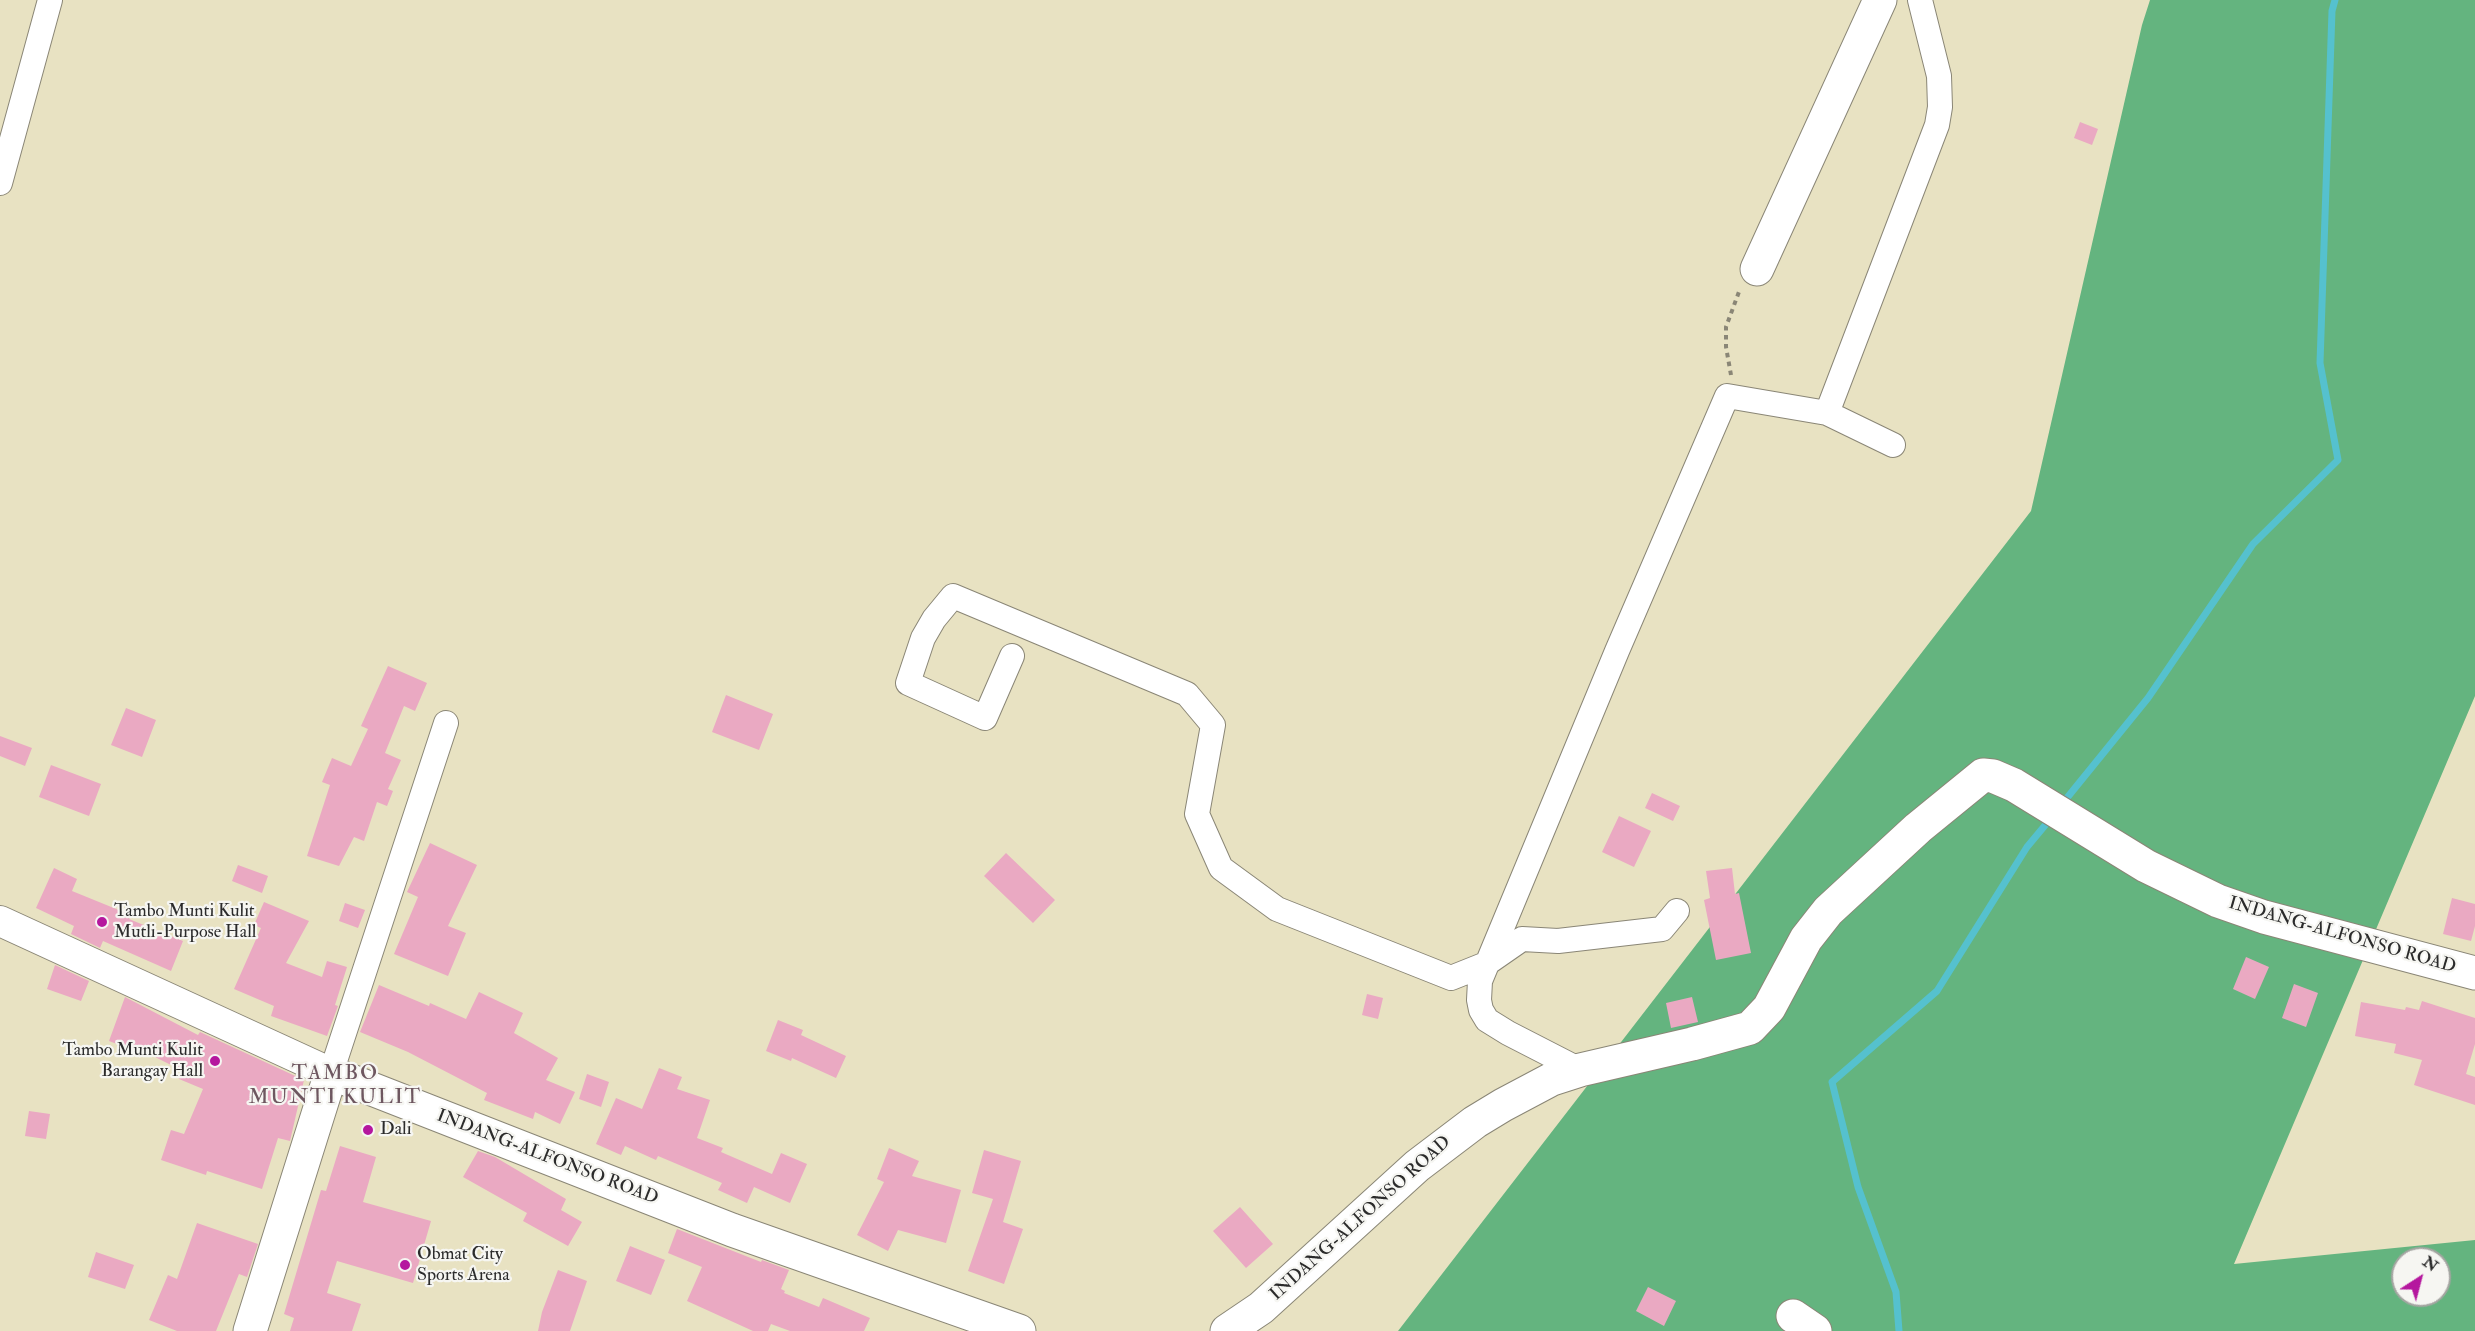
<!DOCTYPE html>
<style>
body{margin:0}
#map{position:relative;width:2475px;height:1331px;overflow:hidden;background:#e8e2c2;font-family:"IM FELL Double Pica",serif}
canvas{display:block}
.north{position:absolute;left:2391px;top:1247px;width:60px;height:60px;box-sizing:border-box;background:#f6f6f2;border:2px solid #a5a5a2;border-radius:50%;rotate:36deg;font-size:16px;font-weight:700;line-height:24px;text-align:center;color:#2b2b2b}
.north::after{content:'';display:block;margin:auto;width:21px;height:27px;background:#b5179e;clip-path:polygon(50% 0,100% 100%,50% 72%,0 100%)}
</style>
<div id="map">
<canvas width="2475" height="1331"></canvas>
<div class="north">N</div>
</div>
<script>
const ctx = document.querySelector('canvas').getContext('2d');
ctx.lineJoin = 'round';
function fill(path, color) { ctx.fillStyle = color; ctx.fill(path, 'evenodd'); }
const shape = rows => new Path2D(rows.map(r => 'M' + r).join(''));
function stroke(path, color, width, dash) { ctx.strokeStyle = color; ctx.lineWidth = width; ctx.lineCap = dash ? 'butt' : 'round'; ctx.setLineDash(dash || []); ctx.stroke(path); }
function drawText(font, color, halo, rows, align = 'center') {
  ctx.font = font + ' "IM FELL Double Pica",serif'; ctx.lineWidth = 4.5; ctx.setLineDash([]); ctx.textBaseline = 'middle'; ctx.strokeStyle = halo; ctx.fillStyle = color; for (const [text, x, y, turn = 0] of rows) {
    ctx.save(); ctx.translate(x, y); ctx.rotate((+turn || 0) * Math.PI / 180); ctx.textAlign = isNaN(turn) ? turn : align; if (halo) ctx.strokeText(text, 0, 0); ctx.fillText(text, 0, 0); ctx.restore();
  }
}
fill(shape([
 [2150,0,2475,0,2475,696,2234,1264,2475,1240,2475,1331,1398,1331,2031,511,2142,25],
 [2403,1259,2439,1259,2439,1295,2403,1295]
]), '#64b47f');
stroke(shape([
 [2062,804,2148,698,2253,544,2338,460,2320,363,2332,11,2335,0],
 [1899,1331,1896,1292,1858,1187,1832,1082,1937,991,2027,847,2052,817]
]), '#55c1ce', 7);
fill(shape([
 [2080,122,2098,129,2092,145,2074,138],
 [388,666,427,683,415,711,404,706,385,753,401,760,388,789,393,791,387,806,377,802,364,841,354,837,339,866,307,856,330,785,322,782,332,758,351,766,368,729,361,726],
 [726,695,773,714,759,750,712,732],
 [126,708,156,720,142,757,111,745],
 [0,736,32,748,25,766,0,756],
 [51,765,101,784,89,816,39,797],
 [1652,793,1680,806,1673,821,1645,808],
 [1619,816,1651,831,1634,867,1602,852],
 [430,843,477,865,448,926,466,933,448,976,394,954,418,897,407,892],
 [1006,853,1055,900,1033,923,984,876],
 [238,865,268,876,262,893,232,881],
 [54,868,77,879,72,891,131,915,129,919,183,941,171,971,103,941,100,948,71,934,74,926,36,908],
 [1732,868,1735,894,1739,893,1751,953,1716,960,1704,900,1710,898,1706,871],
 [2452,898,2475,904,2475,926,2471,941,2443,934],
 [264,902,309,921,286,963,322,977,327,961,347,967,335,1005,338,1006,327,1036,271,1016,274,1006,234,989,261,928,254,925],
 [345,903,365,910,358,928,339,921],
 [2246,957,2269,967,2255,999,2233,989],
 [55,965,89,981,81,1001,47,989],
 [2294,984,2318,993,2306,1027,2282,1018],
 [379,985,429,1006,430,1003,466,1019,479,992,523,1013,514,1033,558,1058,546,1080,575,1092,560,1124,535,1112,533,1119,484,1100,487,1093,408,1052,360,1032],
 [1367,994,1383,998,1378,1019,1362,1015],
 [125,997,198,1035,200,1032,304,1080,290,1141,278,1138,262,1189,207,1171,206,1175,161,1160,171,1130,184,1134,203,1089,179,1079,183,1071,139,1049,138,1052,109,1041],
 [1692,997,1698,1022,1671,1028,1666,1003],
 [2422,1001,2475,1018,2475,1044,2466,1074,2475,1077,2475,1105,2414,1085,2422,1060,2394,1053,2396,1044,2355,1036,2361,1002,2405,1010,2406,1007,2419,1010],
 [778,1020,803,1030,801,1035,846,1056,836,1078,792,1058,791,1061,766,1051],
 [659,1068,682,1077,677,1089,710,1100,697,1138,723,1148,721,1152,772,1174,781,1153,807,1164,790,1203,754,1187,747,1203,718,1190,722,1183,658,1156,656,1160,625,1146,621,1155,596,1144,616,1098,642,1109],
 [587,1074,609,1082,601,1107,579,1099],
 [29,1111,50,1114,46,1139,25,1136],
 [340,1146,376,1157,363,1202,431,1221,413,1283,337,1261,327,1293,361,1304,352,1331,290,1331,294,1318,284,1314,321,1190,326,1191],
 [889,1148,919,1161,912,1176,961,1190,946,1243,898,1230,888,1251,857,1235,884,1182,877,1179],
 [984,1150,1021,1161,1003,1222,1023,1229,1004,1284,968,1271,993,1199,972,1193],
 [478,1151,495,1157,566,1199,561,1210,582,1222,568,1246,523,1221,527,1213,463,1177],
 [1240,1207,1273,1244,1246,1268,1213,1231],
 [197,1223,258,1244,247,1277,239,1274,216,1331,177,1331,149,1320,168,1275,177,1279],
 [677,1229,761,1262,762,1260,789,1270,781,1289,785,1291,784,1293,819,1307,823,1298,870,1318,864,1331,790,1331,771,1324,768,1331,753,1331,687,1301,702,1267,668,1253],
 [630,1246,665,1260,651,1295,616,1281],
 [96,1252,134,1265,125,1289,88,1277],
 [558,1270,587,1281,570,1331,538,1331,542,1312],
 [1648,1287,1676,1301,1664,1326,1636,1311]
]), '#eaa9c2');
const minor = shape([
 [0,183,50,0],
 [1827,413,1937,125,1940,107,1939,76,1920,0],
 [1012,656,985,718,908,683,923,638,934,619,953,596,1187,694,1213,725,1197,814,1221,868,1277,909,1451,978,1486,964,1522,939,1558,941,1662,929,1677,911],
 [1580,1070,1508,1033,1487,1020,1481,1010,1479,1000,1480,981,1617,651,1727,396,1827,413,1893,445],
 [331,1073,446,723]
]);
const tertiary = shape([
 [0,921,331,1073]
]);
const secondary = shape([
 [250,1331,331,1073,732,1230,1019,1331],
 [1227,1331,1261,1308,1417,1166,1475,1122,1503,1105,1552,1079,1580,1070,1692,1044,1750,1028,1769,1008,1806,939,1828,911,1918,828,1983,775,1993,776,2014,785,2146,866,2218,901,2264,917,2475,973]
]);
const primary = shape([
 [1757,269,1880,0],
 [1793,1316,1815,1331]
]);
stroke(minor, '#8a8676', 26);
stroke(tertiary, '#8a8676', 32);
stroke(secondary, '#8a8676', 35);
stroke(primary, '#8a8676', 35);
stroke(shape([
 [1731,375,1726,347,1726,327,1740,289]
]), '#8a8676', 4, [4.5, 4.5]);
stroke(minor, '#fff', 24);
stroke(tertiary, '#fff', 30);
stroke(secondary, '#fff', 33);
stroke(primary, '#fff', 33);
for (const [x, y, r, color] of [
 [102,922,6,"#b5179e"],
 [215,1061,6,"#b5179e"],
 [368,1130,6,"#b5179e"],
 [405,1265,6,"#b5179e"]
]) { const dot = new Path2D(); dot.arc(x, y, r, 0, 2 * Math.PI); ctx.fillStyle = color; ctx.fill(dot); stroke(dot, '#f6f6f2', 2); }
drawText('18px', '#2b2b2b', '#f6f6f2', [
 ["Tambo Munti Kulit",114,912],
 ["Mutli-Purpose Hall",114,933],
 ["Tambo Munti Kulit",203,1051,"right"],
 ["Barangay Hall",203,1072,"right"],
 ["Dali",380,1130],
 ["Obmat City",417,1255],
 ["Sports Arena",417,1276]
], 'left');
drawText('18px', '#2b2b2b', '#f6f6f2', [
 ["INDANG-ALFONSO ROAD",2342,936,16],
 ["INDANG-ALFONSO ROAD",547,1158,21],
 ["INDANG-ALFONSO ROAD",1361,1219,-42]
]);
ctx.letterSpacing = '1.5px';
drawText('21px', '#6e5760', '#f6f6f2', [
 ["TAMBO",335,1074],
 ["MUNTI KULIT",335,1098]
]);
ctx.letterSpacing = '0px';
</script>
